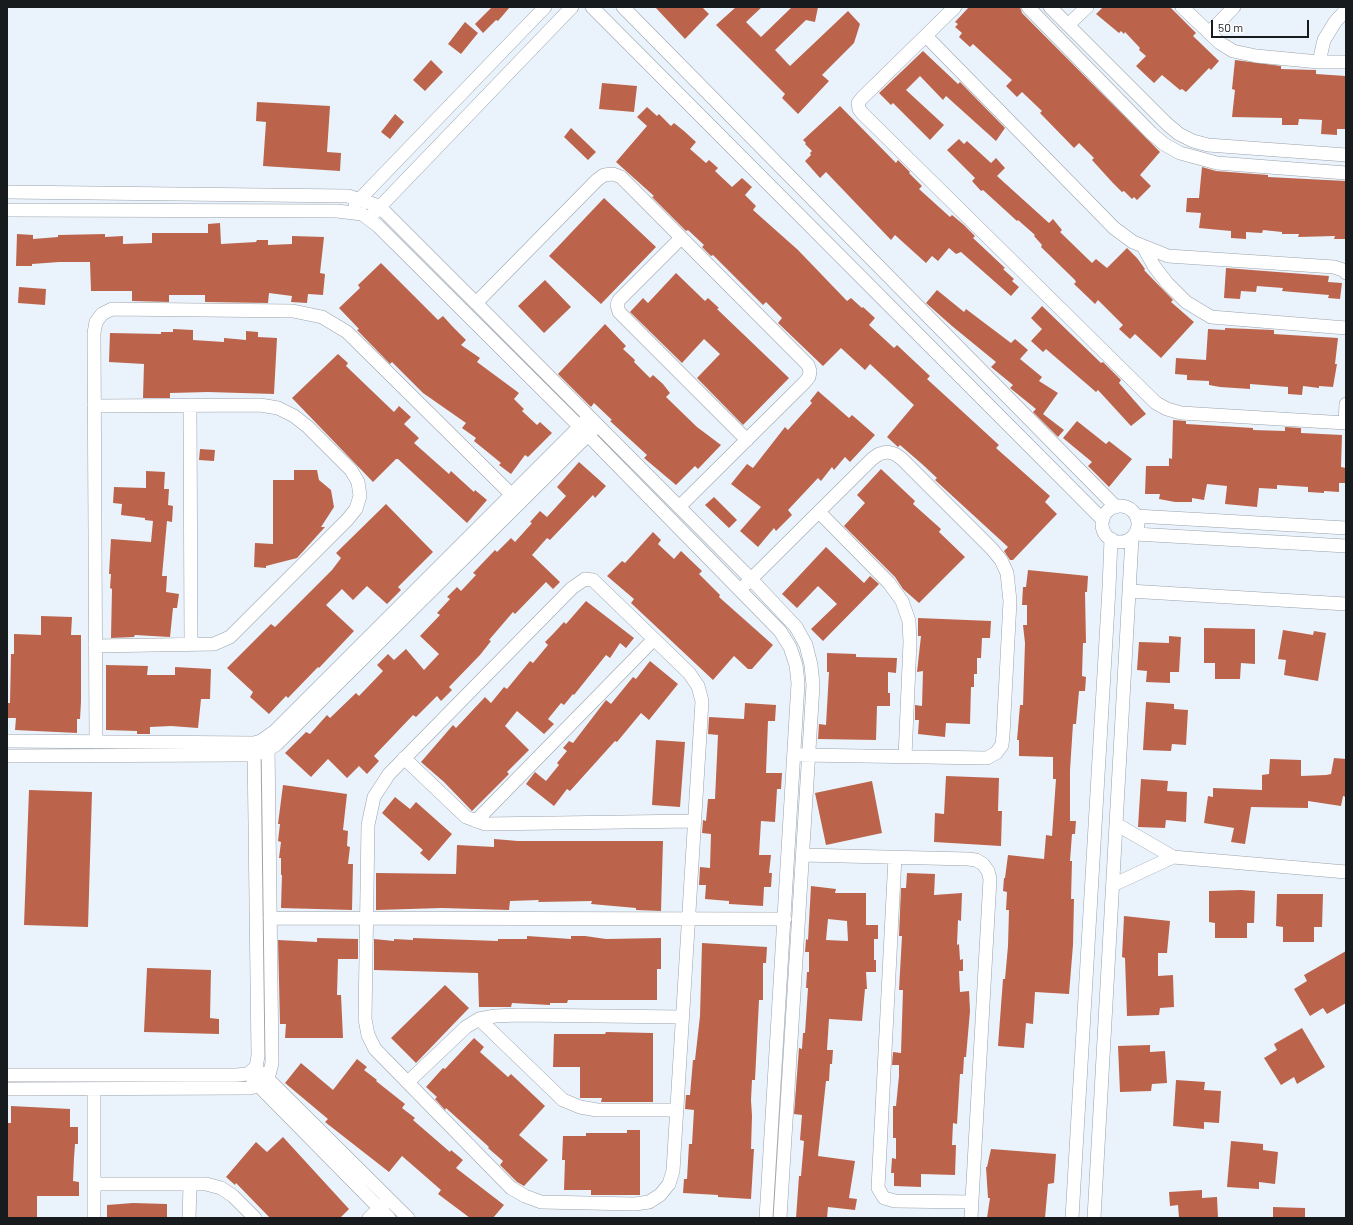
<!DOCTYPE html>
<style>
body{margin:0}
#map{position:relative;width:1353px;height:1225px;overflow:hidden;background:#eaf3fc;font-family:Barlow,sans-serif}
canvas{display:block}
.frame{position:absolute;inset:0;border:8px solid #181b1e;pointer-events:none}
.scale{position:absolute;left:1211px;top:20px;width:98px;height:18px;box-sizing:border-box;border:2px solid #181b1e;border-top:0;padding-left:5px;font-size:12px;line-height:14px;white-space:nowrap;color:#181b1e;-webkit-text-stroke:3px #fff;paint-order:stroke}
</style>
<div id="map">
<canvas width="1353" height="1225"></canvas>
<div class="frame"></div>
<div class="scale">50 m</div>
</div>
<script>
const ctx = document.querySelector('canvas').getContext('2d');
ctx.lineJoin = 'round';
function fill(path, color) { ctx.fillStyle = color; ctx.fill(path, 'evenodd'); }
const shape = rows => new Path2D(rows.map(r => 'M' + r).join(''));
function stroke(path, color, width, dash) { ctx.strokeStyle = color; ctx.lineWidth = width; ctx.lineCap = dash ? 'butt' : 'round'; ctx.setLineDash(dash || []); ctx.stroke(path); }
fill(shape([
 [492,7,510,7,498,21,496,20,483,33,475,24],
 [655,7,702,7,709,14,685,39],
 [736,7,762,7,746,22,761,37,792,7,818,7,815,22,806,20,775,50,790,66,848,11,860,24,854,43,822,75,829,81,798,114,782,98,785,94,716,25],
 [969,7,1020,7,1022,13,1160,152,1140,175,1151,186,1137,200,1134,197,1132,199,1124,191,1122,192,1112,182,1092,160,1094,158,1079,143,1074,148,1040,113,1042,111,1022,92,1017,97,1006,86,1012,80,973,44,970,47,959,37,962,33,955,27,958,24,955,22],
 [1103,7,1170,7,1196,33,1193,36,1219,61,1211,70,1209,68,1186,92,1182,89,1180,90,1162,75,1154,83,1136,66,1146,56,1139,50,1140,48,1125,32,1124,34,1121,31,1119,33,1096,14],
 [465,22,478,33,461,54,448,44],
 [923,51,958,84,960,82,1005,128,996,141,946,96,943,100,920,76,906,90,944,125,930,140,893,103,891,105,879,93],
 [431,60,443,72,425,91,413,80],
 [1235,60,1281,66,1281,69,1316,70,1316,74,1346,76,1346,129,1337,129,1337,135,1321,134,1322,120,1299,119,1298,125,1282,125,1282,118,1232,117,1235,90,1232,89],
 [602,83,637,86,634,112,599,109],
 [257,102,330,106,327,152,341,153,340,171,263,166,266,122,256,121],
 [840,106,896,163,898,160,910,172,909,173,922,186,919,189,950,217,952,215,964,225,975,236,973,238,1005,268,1003,269,1014,279,1012,281,1019,287,1011,296,961,252,956,254,949,248,938,261,932,256,926,263,895,235,891,240,826,172,820,178,805,161,811,155,810,153,812,151,805,144,806,143,803,140],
 [647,107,657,116,659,114,671,126,674,123,684,131,696,142,690,149,706,163,709,160,718,168,715,171,732,187,742,178,752,187,745,195,756,206,753,210,798,250,847,301,851,298,862,308,863,307,875,318,869,325,894,348,897,345,930,376,927,379,999,445,996,448,1050,496,1045,502,1057,514,1013,560,1010,560,1004,551,1008,547,935,480,937,478,922,464,900,445,898,447,887,437,914,405,870,364,865,370,841,348,823,366,778,323,782,318,766,302,763,305,713,255,711,256,702,247,704,245,688,230,686,231,652,197,654,196,616,162,647,126,637,117],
 [395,114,404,122,390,139,381,132],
 [571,128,596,152,588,160,564,137],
 [959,139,964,144,967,141,991,163,996,158,1005,168,997,176,1049,223,1053,219,1062,230,1060,232,1092,263,1096,259,1107,268,1127,248,1137,258,1145,269,1144,270,1173,300,1171,302,1194,322,1161,358,1135,334,1130,339,1119,329,1123,325,1098,300,1095,304,1074,284,1076,282,1075,280,1041,247,1042,245,1034,236,1035,235,1018,220,1017,221,983,190,981,191,972,181,975,178,947,150],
 [1202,167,1216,171,1268,175,1268,177,1346,181,1346,239,1334,239,1335,236,1298,237,1299,234,1282,234,1282,232,1263,230,1262,233,1246,232,1246,239,1231,238,1231,231,1199,228,1201,213,1186,212,1187,198,1199,198],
 [604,198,656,247,601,304,549,256],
 [220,223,221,244,256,242,257,240,268,240,268,245,292,244,292,236,324,237,320,273,325,274,323,295,308,294,307,303,291,302,292,296,269,293,268,303,205,302,205,295,169,295,169,302,132,301,132,291,91,291,90,262,59,262,32,264,32,266,16,266,17,234,33,235,33,239,58,237,58,235,105,234,105,237,123,236,123,244,152,243,152,233,208,233,208,224],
 [381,263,438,320,443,316,452,326,466,340,461,345,480,358,477,362,519,393,514,399,524,409,522,411,537,425,540,422,552,433,528,457,525,455,511,474,499,465,501,463,474,441,476,438,462,428,466,423,423,393,392,362,390,364,357,330,359,329,339,308,360,288,358,285],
 [1226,268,1329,276,1328,282,1342,283,1340,299,1328,298,1329,295,1293,292,1282,291,1283,288,1257,286,1256,292,1241,291,1240,299,1224,298],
 [676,273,705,301,708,298,719,308,717,309,789,378,743,425,697,378,720,354,704,339,682,363,630,312,643,298,648,303],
 [545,280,571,307,544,333,518,306],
 [19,287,46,289,45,305,18,303],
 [937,290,964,312,966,309,1011,343,1015,339,1028,350,1020,359,1042,377,1039,381,1058,393,1043,414,1064,430,1058,437,1033,412,1036,409,1010,388,1013,385,991,367,996,362,952,326,926,303],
 [1042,306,1101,363,1103,362,1121,380,1119,383,1146,414,1131,426,1098,390,1096,392,1046,349,1043,352,1031,341,1042,329,1031,318],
 [605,324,626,346,623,349,635,360,634,362,650,378,653,375,663,384,670,393,666,397,697,427,721,445,698,469,695,466,676,485,644,458,647,455,610,421,612,420,594,403,591,407,558,374],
 [1225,328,1274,330,1274,334,1338,338,1335,364,1337,364,1333,387,1319,386,1319,388,1303,386,1302,395,1288,394,1288,387,1250,384,1250,389,1220,387,1209,385,1209,381,1187,380,1187,375,1175,374,1176,358,1206,360,1208,329,1225,330],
 [173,329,193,330,193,340,224,342,224,338,246,340,246,331,258,332,258,337,277,338,274,394,208,392,170,393,170,398,143,398,144,364,109,362,110,333,161,334,161,332,173,332],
 [338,354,348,363,346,366,394,412,399,406,411,417,404,424,419,438,414,443,449,474,451,471,474,492,475,490,487,500,467,523,398,459,396,459,373,482,292,398],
 [818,391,849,418,852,415,875,435,850,462,845,457,834,470,832,467,821,481,818,478,788,510,792,515,776,531,774,528,758,547,740,531,761,507,731,484,747,464,753,468,785,427,788,430,812,403,810,401],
 [1173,420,1186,421,1186,424,1253,428,1253,430,1285,431,1285,427,1301,428,1301,433,1342,435,1341,467,1346,468,1346,483,1339,483,1339,492,1324,491,1324,493,1308,492,1308,487,1277,485,1277,489,1259,488,1257,507,1225,504,1227,486,1207,484,1204,500,1192,498,1192,502,1175,502,1159,499,1160,494,1145,494,1146,466,1169,466,1169,458,1172,459],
 [1077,421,1106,444,1109,441,1132,459,1109,487,1088,466,1092,462,1063,438],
 [200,449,215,450,214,461,199,460],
 [579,462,606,486,595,498,593,495,550,540,547,538,532,555,560,582,553,589,546,582,515,614,513,612,489,640,491,641,480,655,449,687,452,690,441,701,437,696,416,717,413,715,374,756,379,761,367,774,359,766,347,778,328,759,311,777,285,753,306,732,310,734,327,715,330,718,356,693,359,696,383,671,377,665,388,654,394,660,406,649,424,670,439,654,420,636,440,615,437,613,450,599,447,597,457,587,461,591,476,575,473,573,495,550,497,552,511,538,515,542,532,523,530,522,540,511,547,517,566,496,557,487],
 [881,469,915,501,913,504,941,529,939,532,965,557,919,603,903,589,895,577,844,526,865,503,857,495],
 [294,470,317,470,319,480,331,490,334,507,321,527,325,527,297,558,266,566,266,568,254,567,255,543,273,544,273,480,294,480],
 [146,471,165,472,164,489,169,489,168,505,173,506,172,522,167,521,162,576,167,576,166,592,179,594,177,608,173,608,170,637,135,635,134,637,111,638,112,589,110,588,111,574,109,574,111,539,151,542,153,521,145,520,145,518,121,515,122,504,113,503,114,487,146,488],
 [714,497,737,520,729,528,705,505],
 [386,504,433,552,398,587,401,590,387,604,367,586,353,600,342,589,326,605,354,631,319,668,318,667,288,698,286,696,269,714,250,697,253,692,227,668,271,624,275,627,332,570,341,558,336,553],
 [653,532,661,540,658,544,674,559,681,551,702,571,699,574,720,595,719,597,773,645,752,669,748,669,734,656,713,680,631,603,634,599,607,576,622,561,625,563],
 [826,547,864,583,870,576,879,584,823,641,811,629,837,604,818,586,797,608,782,594],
 [1028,570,1088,576,1087,592,1085,592,1086,643,1083,643,1082,676,1086,677,1085,691,1079,691,1076,724,1073,724,1070,770,1070,821,1076,821,1075,834,1072,834,1070,861,1072,861,1071,899,1074,899,1073,945,1069,994,1035,992,1033,1024,1026,1023,1024,1048,998,1046,1003,979,1005,979,1008,946,1009,910,1006,910,1007,892,1003,891,1004,878,1005,878,1008,855,1044,859,1046,835,1052,836,1056,779,1053,779,1053,757,1019,756,1019,740,1017,740,1020,705,1023,705,1025,643,1023,625,1027,625,1027,605,1022,605,1023,587,1026,587],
 [586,601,634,638,626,648,620,643,610,658,606,655,574,695,573,694,564,705,561,703,548,719,554,724,544,734,517,711,505,726,529,750,507,772,509,774,472,811,444,782,421,762,453,725,456,728,485,697,491,703,504,687,507,689,530,661,533,663,548,645,545,642,553,634,564,622,566,624],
 [41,616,72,617,71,635,81,635,81,702,80,719,77,719,77,733,15,730,16,718,7,718,7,703,10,703,11,654,14,654,14,634,41,635],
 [918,618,991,621,990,638,982,638,981,658,977,658,977,674,974,674,974,687,971,687,970,724,946,723,945,737,918,734,919,720,915,720,915,705,922,706,923,671,917,672,921,636,918,636],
 [1204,628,1255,629,1255,664,1241,663,1240,679,1215,679,1215,663,1204,663],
 [1283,630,1313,635,1314,631,1326,633,1318,681,1284,675,1286,660,1278,659],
 [1169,636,1181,637,1179,672,1170,672,1170,683,1146,682,1147,671,1137,670,1139,642,1169,643],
 [827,653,856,654,856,657,897,658,896,673,888,672,888,693,890,693,890,706,877,706,876,740,818,739,819,724,826,725,829,672,827,672],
 [650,661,678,684,649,720,641,713,617,742,615,741,570,791,567,789,554,806,526,784,535,772,546,781,559,765,557,763,567,751,563,748,569,741,573,743,606,700,611,704,633,677,636,679],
 [106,665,148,666,147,675,175,675,175,667,211,669,210,699,201,699,198,728,171,726,150,727,150,734,137,734,137,731,106,730],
 [1146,702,1174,704,1174,709,1188,710,1186,745,1172,744,1171,751,1143,750],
 [745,703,776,705,775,721,768,721,766,773,782,773,781,789,777,789,775,822,761,821,759,855,771,855,769,873,772,873,771,887,764,887,763,906,729,904,729,901,705,899,706,885,699,885,700,867,710,868,711,834,702,833,703,820,706,821,708,799,715,799,718,735,708,734,709,717,744,719],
 [656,740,685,742,680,807,652,805],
 [1334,758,1346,759,1346,797,1343,796,1341,806,1308,801,1308,808,1251,807,1245,844,1231,842,1234,828,1204,823,1208,796,1213,797,1213,788,1262,790,1262,775,1269,774,1270,759,1301,760,1301,776,1326,775,1331,774],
 [946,776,999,778,998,811,1002,811,1001,846,934,842,935,813,944,814],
 [1141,779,1168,781,1167,791,1187,792,1186,822,1166,820,1165,828,1138,827],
 [872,781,882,833,826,845,815,793],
 [283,785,347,794,343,830,348,831,347,846,350,847,348,864,353,864,352,910,281,908,282,875,281,875,281,858,279,858,281,842,278,841,280,824,278,824],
 [29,790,92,792,88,927,24,925],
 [395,797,410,809,416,802,452,834,429,861,420,853,423,850,382,813],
 [494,839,518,841,663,841,661,911,636,910,636,908,591,904,592,901,538,902,539,900,510,901,509,910,442,908,376,910,376,873,456,874,457,845,494,847],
 [907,873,935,874,934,895,962,893,961,921,958,920,957,945,959,944,960,960,963,959,963,971,959,971,960,992,969,991,970,1011,966,1057,964,1057,963,1074,960,1074,957,1124,953,1123,952,1145,956,1145,955,1175,921,1174,921,1187,894,1186,894,1173,891,1173,892,1158,896,1159,896,1138,893,1138,893,1106,896,1106,899,1076,899,1065,892,1065,893,1052,901,1053,903,990,899,990,902,936,899,936,901,888,906,888],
 [811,886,836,889,835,893,866,893,866,925,878,925,878,939,874,939,874,960,876,960,876,972,866,972,867,989,865,989,862,1021,829,1019,827,1050,833,1050,832,1064,830,1064,829,1081,826,1081,818,1156,855,1161,849,1198,857,1199,855,1210,828,1207,827,1218,796,1218,799,1176,801,1176,804,1141,800,1140,802,1115,794,1114,799,1048,802,1049,803,1033,805,1033,808,988,806,988,807,972,809,972,809,952,805,952,806,939,808,940],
 [828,919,847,921,848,941,826,940],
 [1241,890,1255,891,1254,923,1247,923,1247,938,1215,938,1215,923,1209,922,1209,891],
 [1277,894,1323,894,1322,927,1314,927,1314,942,1283,942,1283,927,1276,926],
 [1124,916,1170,921,1167,953,1158,953,1158,976,1173,975,1174,1007,1160,1008,1159,1015,1127,1016,1125,958,1122,957],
 [527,936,571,939,571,936,585,936,606,939,661,938,661,969,657,969,657,1000,568,1000,567,1003,550,1003,550,1005,512,1003,511,1007,479,1007,478,973,374,970,374,939,394,941,394,939,413,940,413,938,498,941,498,939,527,939],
 [317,938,358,939,358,959,338,959,337,995,341,995,343,1038,285,1038,286,1024,280,1024,278,940,317,942],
 [702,943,767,947,766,963,763,963,763,1000,759,1000,755,1080,752,1080,751,1100,752,1116,751,1149,754,1149,751,1199,718,1197,718,1195,683,1193,684,1179,687,1179,689,1144,692,1144,694,1110,685,1109,686,1095,690,1095,693,1060,695,1060,700,1016],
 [1346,951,1346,1003,1327,1014,1323,1008,1310,1016,1294,989,1307,981,1304,975],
 [147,968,211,970,210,1018,219,1019,219,1034,144,1032],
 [445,985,469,1008,416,1063,391,1038],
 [1302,1028,1325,1067,1297,1084,1294,1077,1281,1085,1264,1058,1277,1050,1274,1044],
 [606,1032,653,1033,653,1102,601,1102,602,1098,580,1098,580,1067,553,1067,554,1034,605,1034],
 [474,1038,484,1047,480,1052,508,1077,511,1074,545,1106,519,1135,548,1160,524,1186,517,1182,500,1165,503,1161,488,1148,489,1147,446,1108,445,1110,435,1099,437,1097,426,1087,443,1068,445,1069],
 [1150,1045,1150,1052,1165,1051,1167,1083,1152,1084,1151,1091,1120,1092,1118,1046],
 [357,1059,367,1067,364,1070,377,1080,376,1081,405,1104,402,1108,415,1118,413,1120,450,1152,451,1150,463,1160,456,1168,504,1205,493,1218,470,1218,438,1194,441,1190,402,1156,389,1172,325,1122,328,1119,285,1083,301,1063,333,1090],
 [1176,1080,1205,1082,1204,1090,1221,1091,1219,1123,1204,1122,1204,1129,1173,1126],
 [11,1106,70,1109,70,1127,78,1127,78,1144,75,1144,74,1158,73,1181,79,1182,79,1196,37,1196,37,1218,8,1218,8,1123,11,1123],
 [627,1130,640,1130,640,1195,591,1195,591,1190,564,1190,565,1160,562,1160,563,1136,586,1136,586,1133,627,1133],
 [283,1137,349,1209,340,1218,270,1218,236,1183,235,1185,226,1177,256,1142,267,1152],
 [1231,1141,1263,1144,1263,1150,1278,1152,1275,1184,1259,1182,1259,1189,1227,1187],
 [991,1149,1056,1154,1054,1183,1048,1184,1045,1218,987,1218,990,1198,988,1198,986,1167,987,1167],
 [1202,1190,1202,1198,1217,1197,1218,1218,1179,1218,1178,1205,1170,1206,1169,1192],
 [133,1203,167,1204,167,1218,107,1218,107,1205],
 [1273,1207,1305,1208,1305,1218,1273,1218]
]), '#bc644b');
const street = shape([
 [592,7,1103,520],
 [623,7,1116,507],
 [955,7,862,98,858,103,859,109,862,113,1156,403,1167,409,1181,413,1346,423],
 [1028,7,1151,133,1164,144,1180,153,1217,163,1346,173],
 [1050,7,1167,124,1179,134,1193,141,1208,145,1346,155],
 [1182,7,1220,43,1233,51,1256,56,1319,62,1346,62],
 [1068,25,1087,7],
 [1209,33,1234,7],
 [926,36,1114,228,1133,242,1168,256,1334,267,1343,270,1346,273],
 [1319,62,1324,40,1335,22,1346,10],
 [7,192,348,196,373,204,385,212,476,303,751,579,796,627,806,645,811,665,813,685,780,1218],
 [355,204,545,7],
 [7,210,337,211,362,214,378,226,579,426,780,631,790,647,796,665,798,683,766,1218],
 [373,214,572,7],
 [681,238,619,300,617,305,619,312,747,440],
 [1144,248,1154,266,1167,283,1186,302,1211,317,1346,328],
 [476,303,597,180,604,175,613,174,621,177,627,183,808,365,810,371,809,377,805,382,679,507],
 [190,405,191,645],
 [94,406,260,405,278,408,294,416,308,427,351,470,358,482,360,496,356,509,347,520,230,637,214,644,95,646],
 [1345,423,1346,404],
 '1102 524a18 18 0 1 1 36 0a18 18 0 1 1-36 0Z',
 [819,512,889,583,902,601,909,621,910,642,905,757],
 [1136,516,1346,528],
 [1135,534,1346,546],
 [585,579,593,580,689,673,698,686,702,701,673,1171,669,1184,660,1195,649,1202,635,1204,541,1202,525,1196,511,1188,375,1049,368,1035,365,1019,368,825,374,797,389,774,572,588,585,579],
 [746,584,872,459,879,454,887,452,895,454,902,459,992,549,1001,560,1007,573,1010,601,1003,735,1002,745,996,753,987,758,801,755],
 [1129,591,1346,604],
 [7,741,254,743,261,741,275,731,585,421],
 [96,742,94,333,96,322,102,314,112,309,293,311,322,317,347,332,520,503],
 [7,756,241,755,254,755,268,750,277,744,593,430],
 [404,758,466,817,485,824,694,821],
 [476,821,654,639],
 [1116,824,1173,857,1346,872],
 [802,855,968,859,976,860,983,864,988,871,990,879,971,1218],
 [895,857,878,1188,884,1198,895,1201,972,1202],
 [1113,885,1173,857],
 [270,918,785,919],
 [479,1019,563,1100,580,1107,597,1110,676,1110],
 [262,1073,408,1218],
 [7,1075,236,1075,248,1074,256,1067,258,1056,254,747],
 [253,1080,389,1218],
 [408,1082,466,1027,479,1019,495,1016,519,1015,682,1017],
 [7,1089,248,1088,260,1086,268,1079,272,1063,268,743],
 [94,1089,94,1218],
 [94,1184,206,1184,221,1188,233,1196,255,1218],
 [189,1218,190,1185],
 [369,1218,385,1203],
 [1072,1218,1109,588,1111,539],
 [1094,1218,1132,538]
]);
stroke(street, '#9aa2aa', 14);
stroke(street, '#fff', 13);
</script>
